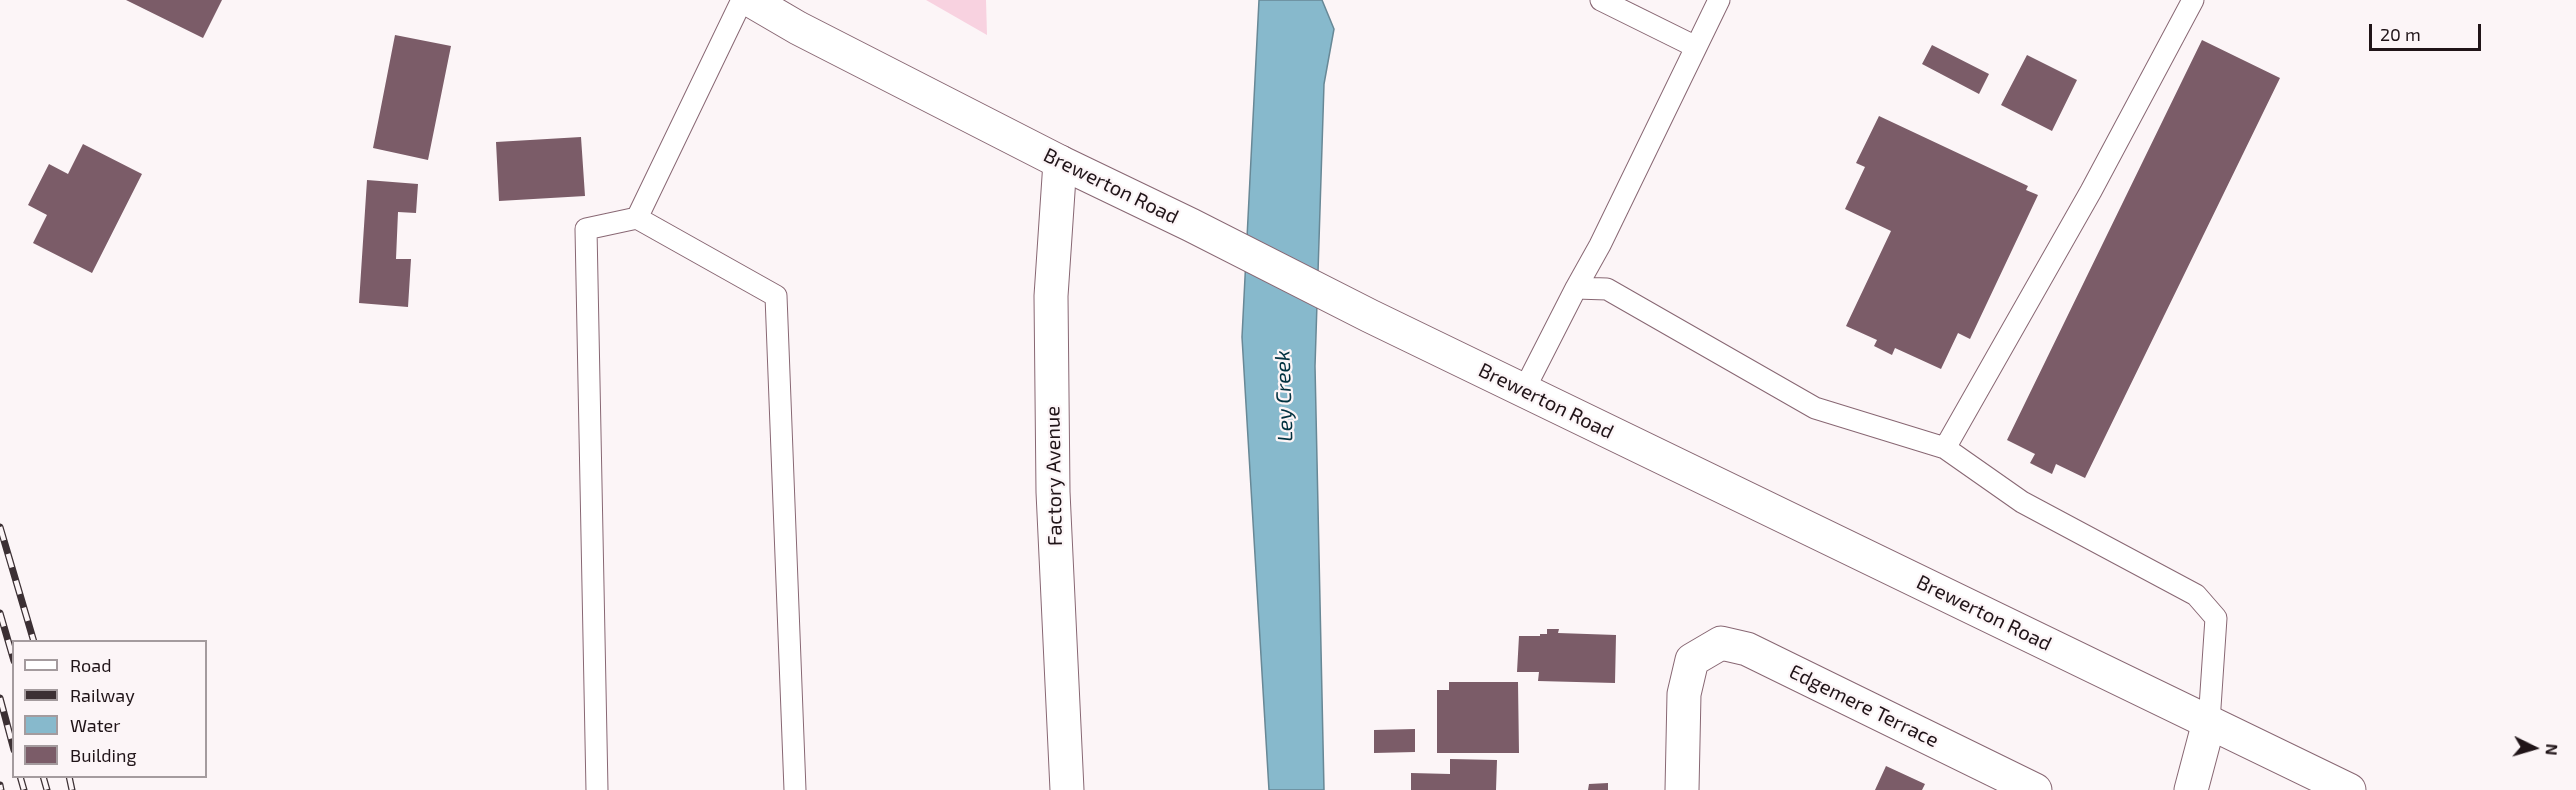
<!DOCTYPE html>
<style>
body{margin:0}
#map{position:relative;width:2576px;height:790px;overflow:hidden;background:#fcf5f7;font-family:"Exo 2",sans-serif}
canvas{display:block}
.legend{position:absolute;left:12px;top:640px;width:195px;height:138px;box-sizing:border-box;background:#fcf5f7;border:2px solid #a49b9e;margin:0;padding:8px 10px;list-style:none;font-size:18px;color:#201418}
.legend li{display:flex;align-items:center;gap:12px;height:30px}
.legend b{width:30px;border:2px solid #a49b9e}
.north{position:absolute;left:2504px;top:718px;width:60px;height:60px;-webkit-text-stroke:4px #fcf5f7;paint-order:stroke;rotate:95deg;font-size:16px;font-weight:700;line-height:24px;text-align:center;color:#201418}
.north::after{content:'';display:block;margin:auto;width:21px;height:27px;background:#201418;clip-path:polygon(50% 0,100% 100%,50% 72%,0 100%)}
.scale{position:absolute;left:2369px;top:24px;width:112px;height:27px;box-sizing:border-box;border:3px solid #201418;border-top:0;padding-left:8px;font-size:18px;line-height:21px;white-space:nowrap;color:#201418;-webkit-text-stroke:4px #fcf5f7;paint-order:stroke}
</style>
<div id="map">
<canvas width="2576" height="790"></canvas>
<ul class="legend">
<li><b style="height:8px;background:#fff"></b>Road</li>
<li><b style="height:8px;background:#3c3034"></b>Railway</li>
<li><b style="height:16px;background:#87b9cc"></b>Water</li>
<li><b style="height:16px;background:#7b5c68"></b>Building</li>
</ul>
<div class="north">N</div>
<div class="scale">20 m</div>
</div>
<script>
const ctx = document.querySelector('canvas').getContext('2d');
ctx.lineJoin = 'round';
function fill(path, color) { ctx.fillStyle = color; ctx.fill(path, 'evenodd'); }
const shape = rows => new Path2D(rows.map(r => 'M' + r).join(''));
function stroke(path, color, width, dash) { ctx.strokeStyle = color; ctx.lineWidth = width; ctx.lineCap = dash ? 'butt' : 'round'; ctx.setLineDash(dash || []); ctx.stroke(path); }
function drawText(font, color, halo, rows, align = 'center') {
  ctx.font = font + ' "Exo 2",sans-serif'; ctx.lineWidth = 4.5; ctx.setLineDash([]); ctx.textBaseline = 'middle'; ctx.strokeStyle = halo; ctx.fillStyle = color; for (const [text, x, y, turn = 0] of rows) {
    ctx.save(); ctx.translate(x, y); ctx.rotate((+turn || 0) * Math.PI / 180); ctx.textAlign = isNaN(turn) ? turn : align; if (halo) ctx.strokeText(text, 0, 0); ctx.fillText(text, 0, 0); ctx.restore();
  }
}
fill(shape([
 [926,0,986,0,987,35]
]), '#f8d2e0');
const water = shape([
 [1259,0,1322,0,1334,29,1324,84,1315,366,1324,790,1269,790,1242,337,1259,0]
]);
fill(water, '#87b9cc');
stroke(water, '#688896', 1.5);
fill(shape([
 [126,0,222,0,203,38],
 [395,35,451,46,428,160,373,148],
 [2202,40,2280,78,2085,478,2056,464,2052,474,2030,463,2035,454,2007,440],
 [1932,45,1989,74,1979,94,1922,64],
 [2027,55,2077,80,2052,131,2001,105],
 [1879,116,2028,186,2026,190,2038,195,1970,339,1958,333,1941,369,1895,348,1892,355,1874,346,1877,340,1846,326,1891,231,1845,209,1865,167,1856,163],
 [581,137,585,196,499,201,496,142],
 [83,144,142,174,92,273,33,243,47,215,28,205,49,164,68,174],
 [367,180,418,184,416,213,398,212,396,259,411,259,408,307,359,303],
 [1547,629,1559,629,1558,633,1616,635,1615,683,1538,681,1539,672,1517,672,1519,636,1540,636,1540,634,1547,634],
 [1449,682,1518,682,1519,753,1437,753,1437,690,1449,690],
 [1415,729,1415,752,1374,753,1374,730],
 [1450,759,1497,760,1496,790,1411,790,1411,773,1450,774],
 [1886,766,1925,784,1922,790,1875,790],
 [1608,783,1608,790,1588,790,1589,784]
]), '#7b5c68');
const lane = shape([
 [1601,0,1696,47],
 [2193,0,2091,191,1945,448,2022,502,2196,595,2216,618,2209,722],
 [637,218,742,0],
 [1576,288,1600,245,1719,0],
 [1524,390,1576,288,1607,289,1815,408,1945,448],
 [597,790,586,229,637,218,776,296,795,790]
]);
const street = shape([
 [1682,790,1684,694,1692,660,1721,643,1747,649,2035,790],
 [2191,790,2209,722]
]);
const secondary = shape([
 [1060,162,1051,296,1053,492,1067,790]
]);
const primary = shape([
 [750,0,798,28,1060,162,1191,225,1370,316,2349,790]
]);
stroke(lane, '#886773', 23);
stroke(street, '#886773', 35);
stroke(secondary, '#886773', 35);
stroke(primary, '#886773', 35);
stroke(lane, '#fff', 21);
stroke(street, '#fff', 33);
stroke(secondary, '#fff', 33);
stroke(primary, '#fff', 33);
const rail = shape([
 [0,527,34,642],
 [0,613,14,661],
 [0,698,14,750],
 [20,776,24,790],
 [43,776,47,790],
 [69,776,72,790],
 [0,785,1,790]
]);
stroke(rail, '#3c3034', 7);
stroke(rail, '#fcf5f7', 4.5, [14]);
drawText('20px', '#201418', '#fcf5f7', [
 ["Brewerton Road",1111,186,26],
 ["Brewerton Road",1546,401,26],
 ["Factory Avenue",1054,476,-91],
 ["Brewerton Road",1984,613,26],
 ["Edgemere Terrace",1864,706,26]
]);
drawText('italic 21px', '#01313f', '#fcf5f7', [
 ["Ley Creek",1284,396,-92]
]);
</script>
